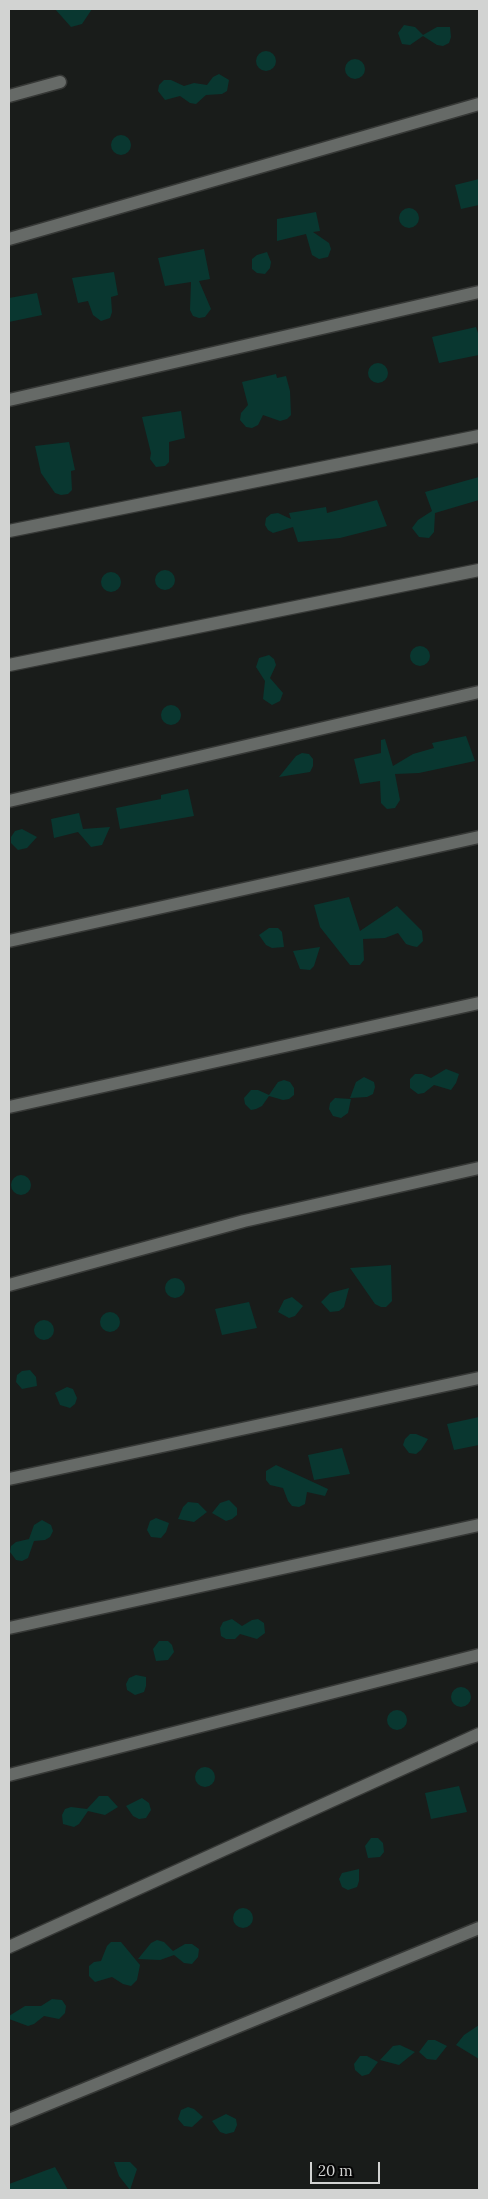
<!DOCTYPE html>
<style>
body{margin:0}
#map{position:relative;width:488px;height:2199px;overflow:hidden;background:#191c1a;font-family:Lora,serif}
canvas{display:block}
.frame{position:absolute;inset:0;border:10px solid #d2d3d2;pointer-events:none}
.scale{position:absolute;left:310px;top:2162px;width:70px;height:22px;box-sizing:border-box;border:2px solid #d2d3d2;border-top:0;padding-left:6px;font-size:15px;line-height:18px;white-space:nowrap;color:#d2d3d2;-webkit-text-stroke:4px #060606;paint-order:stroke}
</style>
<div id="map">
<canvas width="488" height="2199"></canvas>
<div class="frame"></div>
<div class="scale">20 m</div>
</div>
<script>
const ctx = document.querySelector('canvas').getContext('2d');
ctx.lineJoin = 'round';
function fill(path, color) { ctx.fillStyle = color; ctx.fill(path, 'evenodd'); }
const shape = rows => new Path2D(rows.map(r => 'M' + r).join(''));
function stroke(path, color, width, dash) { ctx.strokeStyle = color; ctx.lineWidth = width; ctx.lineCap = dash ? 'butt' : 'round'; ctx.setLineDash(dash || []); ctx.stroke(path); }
fill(shape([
 [55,9,92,9,82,24,71,27],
 [404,25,415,27,423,35,437,27,450,27,451,37,449,43,443,46,437,45,423,36,410,45,402,44,398,33],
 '256 61a10 10 0 1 1 20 0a10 10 0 1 1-20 0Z',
 '345 69a10 10 0 1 1 20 0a10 10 0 1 1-20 0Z',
 [219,74,229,80,227,91,222,94,206,95,196,104,190,103,180,96,165,100,158,91,159,85,164,80,171,80,184,86,194,83,207,85,213,77],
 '111 145a10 10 0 1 1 20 0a10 10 0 1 1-20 0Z',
 [479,179,479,205,461,209,455,185],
 '399 218a10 10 0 1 1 20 0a10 10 0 1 1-20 0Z',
 [316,212,320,231,313,232,329,243,331,249,328,257,319,259,312,255,306,234,277,241,277,219],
 [204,249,210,279,199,281,211,309,205,317,199,318,193,316,190,310,191,282,165,286,158,258],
 [267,252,271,262,270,268,265,274,257,273,252,269,252,259,257,255],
 [114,272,118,295,111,297,112,312,110,318,101,321,93,315,88,301,78,303,72,278],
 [37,293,42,315,9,322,9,298],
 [476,327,479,336,479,355,439,363,432,337],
 '368 373a10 10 0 1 1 20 0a10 10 0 1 1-20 0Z',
 [276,374,277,378,286,376,290,391,291,415,287,419,280,421,263,415,258,425,252,428,246,427,240,420,241,413,248,405,242,382],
 [181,411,185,438,169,442,169,462,165,466,156,467,150,459,151,453,142,417],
 [69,442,75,470,71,471,72,490,68,494,61,495,55,493,41,473,35,446],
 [479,477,479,500,435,513,434,532,429,538,419,537,412,528,418,520,432,511,425,492],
 [377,500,387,526,340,538,298,542,293,527,273,533,268,530,265,525,266,518,271,514,278,513,291,519,289,513,326,507,327,513],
 '155 580a10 10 0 1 1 20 0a10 10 0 1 1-20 0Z',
 '101 582a10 10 0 1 1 20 0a10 10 0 1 1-20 0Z',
 '410 656a10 10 0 1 1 20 0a10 10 0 1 1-20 0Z',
 [269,655,274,659,276,665,270,678,283,693,280,701,272,705,263,699,265,681,256,667,259,658],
 '161 715a10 10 0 1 1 20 0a10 10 0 1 1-20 0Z',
 [466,736,475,761,419,773,395,774,400,800,395,808,387,809,381,803,380,781,360,784,354,759,381,753,381,740,385,739,393,766,413,754,434,748,432,743],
 [302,753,309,754,313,759,313,766,310,772,279,777,296,756],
 [188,789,194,816,120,829,116,808,161,799,161,795],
 [79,813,83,829,110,827,102,845,91,847,78,832,54,838,51,819],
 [22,829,37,837,27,848,18,850,11,843,11,837,15,831],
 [349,897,360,931,397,906,422,931,423,941,417,947,412,946,406,944,398,933,385,938,363,939,364,960,360,965,350,965,320,927,314,905],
 [269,928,278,928,282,932,284,947,272,948,266,945,259,935],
 [320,947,314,966,310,970,300,969,293,951],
 [446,1069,459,1074,456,1083,451,1090,434,1085,424,1093,418,1094,410,1088,410,1079,415,1074,422,1074,431,1078],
 [364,1077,374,1082,375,1087,373,1094,367,1097,350,1098,356,1082],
 [284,1080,290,1082,294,1088,294,1095,289,1099,283,1100,269,1096,262,1106,256,1109,251,1110,245,1104,244,1098,251,1090,258,1090,269,1095,278,1082],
 [335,1098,351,1099,348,1113,341,1118,333,1116,329,1109,330,1103],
 '11 1185a10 10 0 1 1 20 0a10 10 0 1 1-20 0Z',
 [391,1265,392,1301,386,1307,381,1307,375,1304,350,1268],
 '165 1288a10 10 0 1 1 20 0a10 10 0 1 1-20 0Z',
 [349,1288,344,1307,339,1311,330,1312,321,1302,330,1293],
 [292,1297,303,1306,295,1316,289,1318,278,1312,284,1300],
 [249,1302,257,1328,222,1335,215,1309],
 '100 1322a10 10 0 1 1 20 0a10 10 0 1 1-20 0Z',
 '34 1330a10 10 0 1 1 20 0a10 10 0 1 1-20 0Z',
 [30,1370,36,1377,37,1386,22,1389,16,1382,17,1375,22,1371],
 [67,1387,73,1389,77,1398,75,1404,70,1408,60,1405,55,1393],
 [479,1417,479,1445,454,1450,447,1424],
 [410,1434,416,1434,428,1439,421,1450,416,1454,409,1453,403,1445,405,1439],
 [342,1448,350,1474,314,1480,308,1455],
 [276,1465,328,1489,325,1496,307,1492,305,1504,299,1507,292,1506,288,1501,283,1488,270,1485,266,1480,266,1471],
 [229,1500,237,1508,237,1515,232,1519,226,1521,212,1513,220,1503],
 [188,1502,198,1503,207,1512,194,1522,178,1519,183,1507],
 [156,1518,169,1523,166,1532,161,1538,151,1537,147,1530,150,1521],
 [42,1520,51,1525,53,1531,50,1537,45,1540,34,1541,28,1558,22,1561,16,1560,10,1552,11,1546,16,1542,29,1539,34,1525],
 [232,1619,242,1626,252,1620,258,1619,264,1623,265,1633,257,1639,240,1634,235,1639,226,1639,221,1636,220,1628,223,1622],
 [159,1641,168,1641,172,1645,174,1652,168,1660,156,1661,153,1649],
 [136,1675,146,1677,146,1686,144,1692,135,1695,127,1690,126,1684,129,1678],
 '451 1697a10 10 0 1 1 20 0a10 10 0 1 1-20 0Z',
 '387 1720a10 10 0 1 1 20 0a10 10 0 1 1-20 0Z',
 '195 1777a10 10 0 1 1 20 0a10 10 0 1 1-20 0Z',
 [459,1786,467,1812,431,1819,425,1793],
 [99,1796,108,1796,118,1807,105,1815,88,1811,79,1824,74,1827,63,1824,62,1815,65,1809,71,1807,87,1809],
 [142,1798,149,1803,151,1810,146,1818,139,1819,133,1816,126,1806],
 [371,1838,378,1838,383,1843,384,1852,380,1857,368,1858,365,1846],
 [359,1869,359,1881,357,1887,348,1890,342,1887,339,1879,342,1873],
 '233 1918a10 10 0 1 1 20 0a10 10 0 1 1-20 0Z',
 [157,1940,164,1942,173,1951,185,1944,192,1944,199,1949,198,1957,192,1964,184,1963,174,1955,160,1960,138,1959,151,1943],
 [111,1942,121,1942,140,1965,137,1980,131,1986,123,1984,112,1977,95,1982,89,1976,89,1966,94,1962,101,1961,107,1946],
 [52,1999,62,2000,66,2006,65,2013,59,2019,44,2016,34,2024,28,2026,9,2019,9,2016,25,2006,41,2006],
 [479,2025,479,2059,456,2045,464,2035],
 [428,2040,435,2040,447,2046,436,2060,427,2059,419,2052],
 [400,2045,415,2052,399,2065,380,2060,393,2046],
 [360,2056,367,2056,378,2062,369,2074,362,2076,355,2070,354,2064],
 [188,2107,194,2109,203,2117,192,2127,184,2126,178,2119,181,2110],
 [226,2114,236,2119,237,2125,234,2132,226,2134,220,2132,212,2121],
 [114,2162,130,2162,137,2169,130,2190,119,2176],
 [55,2167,68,2190,9,2190,9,2184]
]), '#093730');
const street = shape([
 [9,96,60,82],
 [9,239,479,104],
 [9,400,479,292],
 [9,531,479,436],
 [9,665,479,570],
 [9,801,479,692],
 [9,941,479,837],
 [9,1107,479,1003],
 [9,1285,244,1221,479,1168],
 [9,1479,479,1378],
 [9,1628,479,1525],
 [9,1775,479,1655],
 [9,1947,479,1734],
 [9,2120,479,1928]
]);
stroke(street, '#363836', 15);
stroke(street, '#666a67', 12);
</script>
